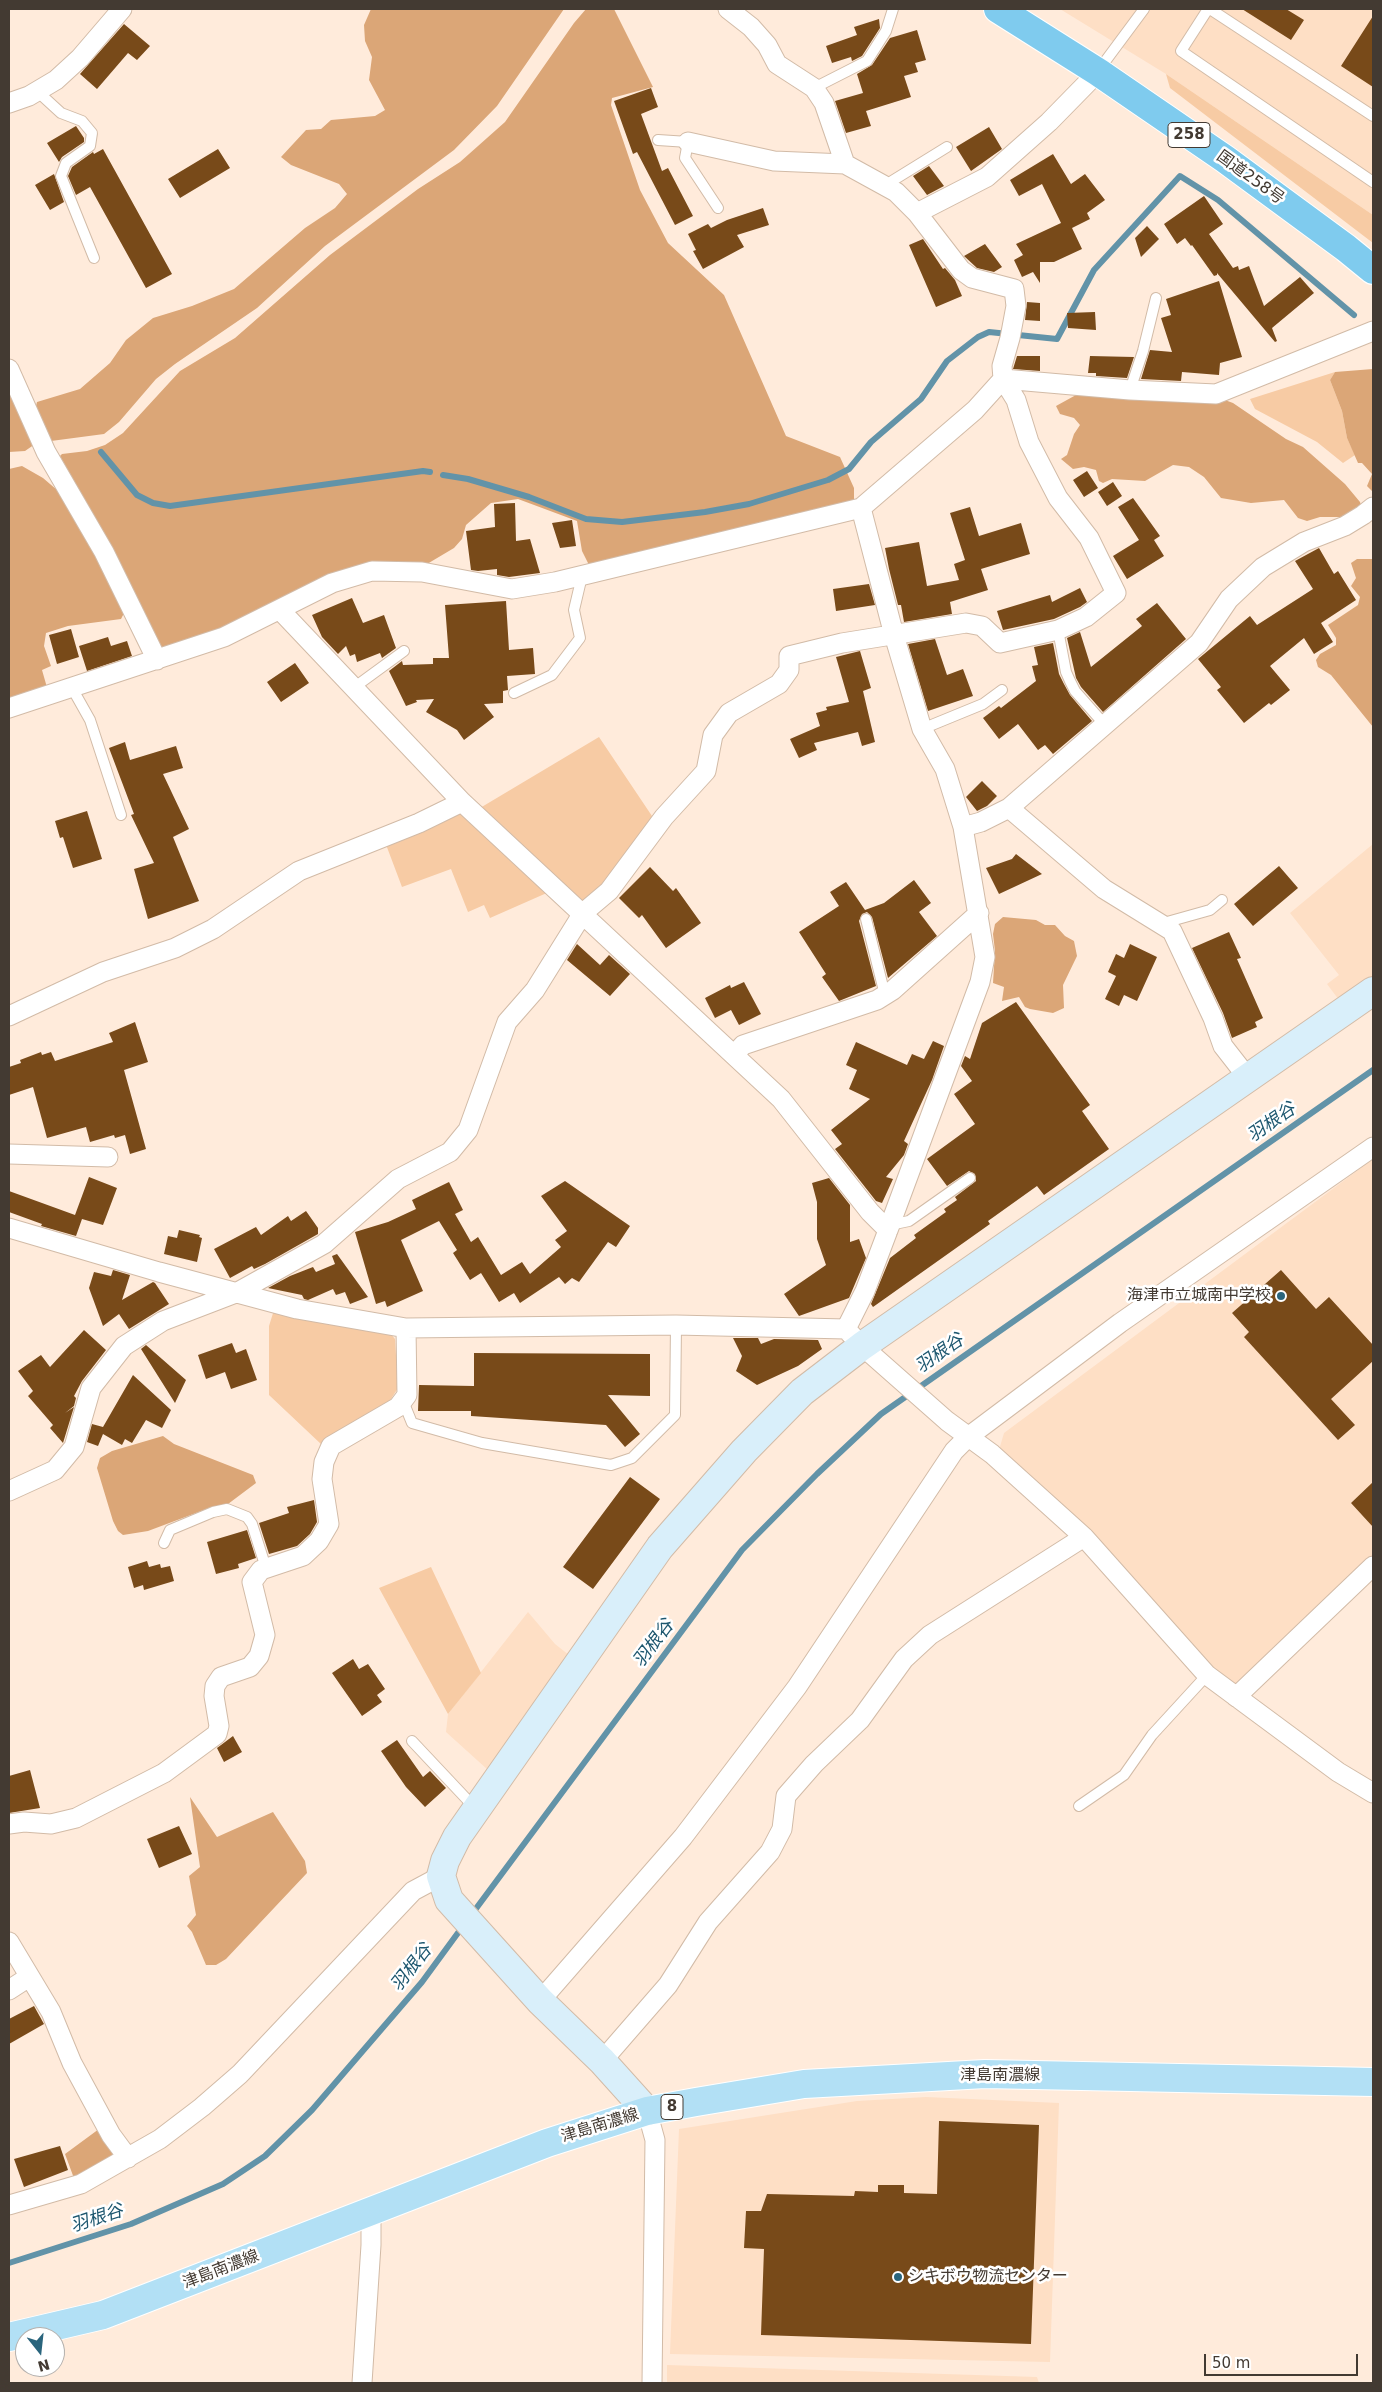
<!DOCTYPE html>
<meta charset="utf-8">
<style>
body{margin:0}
#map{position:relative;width:1382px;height:2392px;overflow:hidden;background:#ffebdb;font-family:"DejaVu Sans",sans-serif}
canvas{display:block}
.frame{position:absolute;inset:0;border:10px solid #433a32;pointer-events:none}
.north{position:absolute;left:15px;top:2327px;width:50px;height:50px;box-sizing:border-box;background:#fff;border:1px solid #b4b0ad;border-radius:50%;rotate:164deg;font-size:14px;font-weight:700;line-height:20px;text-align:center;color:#433a32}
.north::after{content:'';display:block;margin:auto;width:18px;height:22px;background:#2a657d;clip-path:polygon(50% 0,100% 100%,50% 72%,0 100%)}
.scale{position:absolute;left:1204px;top:2354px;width:154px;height:22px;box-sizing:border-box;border:2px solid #433a32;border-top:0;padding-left:6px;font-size:15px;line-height:18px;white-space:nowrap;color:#433a32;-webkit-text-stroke:4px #fff;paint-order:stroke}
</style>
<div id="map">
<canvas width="1382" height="2392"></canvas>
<div class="frame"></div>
<div class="north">N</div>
<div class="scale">50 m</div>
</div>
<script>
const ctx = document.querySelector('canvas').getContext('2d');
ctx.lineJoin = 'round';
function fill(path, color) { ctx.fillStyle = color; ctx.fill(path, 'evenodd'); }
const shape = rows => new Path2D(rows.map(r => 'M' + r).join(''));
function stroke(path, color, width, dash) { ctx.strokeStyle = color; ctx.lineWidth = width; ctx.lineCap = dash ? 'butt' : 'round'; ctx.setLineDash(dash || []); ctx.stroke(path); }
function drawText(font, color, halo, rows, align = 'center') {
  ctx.font = font + ' "DejaVu Sans","Noto Sans JP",sans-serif'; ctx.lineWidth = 5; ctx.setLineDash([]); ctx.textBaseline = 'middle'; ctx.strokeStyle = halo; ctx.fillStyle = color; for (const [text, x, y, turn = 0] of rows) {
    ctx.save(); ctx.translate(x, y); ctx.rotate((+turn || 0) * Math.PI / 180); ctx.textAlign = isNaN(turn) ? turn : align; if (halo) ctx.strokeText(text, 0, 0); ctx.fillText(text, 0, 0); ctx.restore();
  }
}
fill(shape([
 [1060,9,1373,9,1373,215,1166,74],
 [1373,844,1373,976,1339,1000,1327,984,1339,975,1290,913],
 [1373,1159,1373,1557,1237,1688,1212,1667,999,1450,1004,1433],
 [528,1612,555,1644,569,1655,488,1770,446,1732,448,1714],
 [926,2097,1059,2103,1050,2362,670,2354,679,2129,857,2101],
 [667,2365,1037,2377,1039,2383,667,2383]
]), '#fedfc5');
fill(shape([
 [1166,74,1373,215,1373,243,1170,88],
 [1335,372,1330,380,1342,411,1347,438,1355,455,1343,463,1317,442,1255,409,1250,399],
 [599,737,654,819,608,886,582,904,480,808],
 [461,809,549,892,490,918,484,905,468,912,451,869,402,887,385,842],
 [274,1310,390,1333,395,1339,398,1388,389,1402,322,1445,269,1395,269,1326],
 [431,1567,481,1673,448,1714,379,1588]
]), '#f7cba4');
fill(shape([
 [371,9,564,9,497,106,454,150,325,246,257,308,175,364,156,379,119,422,104,434,51,441,35,410,37,402,80,389,110,363,126,340,153,318,192,306,234,289,305,228,335,208,347,194,339,184,291,165,281,157,306,130,321,129,331,120,375,116,385,110,369,80,372,57,365,41,364,25],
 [586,9,614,9,653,87,612,98,611,105,640,190,668,243,724,295,786,436,840,457,854,488,854,502,841,507,705,536,590,567,582,551,577,521,518,499,491,503,466,525,462,539,454,548,422,567,386,567,222,631,159,653,115,554,60,456,62,454,87,451,105,445,123,433,180,371,235,338,330,255,418,189,460,162,505,122,574,23],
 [1373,369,1373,492,1367,486,1372,474,1362,463,1358,463,1347,438,1342,411,1330,380,1335,372],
 [9,385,38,442,25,451,9,452],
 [1076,395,1207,401,1222,399,1233,403,1286,439,1303,447,1345,484,1360,502,1362,508,1344,517,1320,517,1307,521,1298,518,1284,500,1251,503,1221,498,1204,477,1189,467,1173,465,1145,481,1112,479,1103,483,1099,481,1096,470,1084,467,1073,469,1061,459,1067,455,1074,434,1080,425,1074,418,1060,414,1056,406],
 [22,466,43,478,64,496,97,556,124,613,121,619,68,626,46,633,44,646,51,666,42,670,48,691,9,704,9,469],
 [1357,559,1373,559,1373,727,1331,675,1318,667,1316,660,1320,654,1336,645,1336,638,1328,625,1358,605,1360,597,1351,586,1356,578,1351,563],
 [1003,917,1036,920,1045,925,1055,925,1065,936,1074,941,1077,956,1063,985,1064,1008,1053,1013,1030,1009,1025,1007,1019,997,1002,1001,1004,987,993,983,995,951,993,934,995,924],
 [163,1436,174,1444,253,1475,256,1483,228,1504,212,1507,148,1531,123,1535,118,1531,113,1521,97,1468,100,1458,112,1451],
 [190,1797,217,1837,273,1812,305,1861,307,1873,226,1959,216,1965,206,1965,192,1932,187,1926,196,1915,189,1876,200,1867],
 [99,2129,112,2148,112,2161,75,2181,65,2154]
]), '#dba677');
stroke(shape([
 [101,452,137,495,153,503,170,506,423,471,430,472],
 [443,475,468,479,529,497,586,519,622,522,705,512,749,504,828,480,849,469,871,442,921,399,947,361,978,337,989,332,1057,339,1094,270,1180,176,1218,200,1354,315],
 [472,1914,742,1550,817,1474,881,1414,1373,1070],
 [9,2263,131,2224,223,2184,265,2156,312,2110,422,1982,463,1926]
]), '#6293a8', 6);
fill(shape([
 [1242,9,1286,9,1304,20,1291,40],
 [1373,16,1373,87,1341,66],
 [879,19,880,28,862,56,852,61,851,57,832,63,826,46,857,35,854,27],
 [124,24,150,46,137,60,128,53,97,89,80,74],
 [917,30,926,60,915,63,918,72,904,76,911,97,866,111,871,126,846,133,835,101,863,93,857,74,872,65,890,38],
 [651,88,658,107,641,114,662,171,668,168,693,216,675,225,637,152,633,154,614,101],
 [76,126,84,138,84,142,62,157,59,162,47,143],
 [989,127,1002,149,971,171,956,147],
 [103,149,172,274,146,288,90,187,76,195,68,176,72,167,93,152,94,154],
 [218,149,230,168,180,198,168,179],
 [1053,154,1071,184,1085,174,1105,200,1087,213,1090,219,1072,228,1082,249,1054,262,1040,262,1040,283,1033,272,1022,277,1014,260,1023,255,1016,244,1061,223,1042,184,1019,196,1010,180],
 [929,166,944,186,927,195,913,176],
 [54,174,64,202,50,210,35,185],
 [1204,196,1223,224,1209,234,1233,268,1238,266,1239,270,1249,266,1264,306,1300,277,1314,293,1272,328,1277,341,1275,342,1217,273,1217,275,1214,276,1192,245,1191,246,1185,238,1177,244,1164,224],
 [763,208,769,225,737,235,744,247,703,269,693,251,696,250,688,234,708,224,711,228,727,220],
 [1147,226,1159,239,1141,257,1135,238],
 [923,239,943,269,945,268,955,280,962,296,936,307,909,245],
 [985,244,1002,267,994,272,977,268,964,256],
 [1219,281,1242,357,1220,363,1219,375,1182,372,1181,381,1141,379,1150,350,1172,352,1161,318,1171,315,1166,299],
 [1027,302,1040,303,1040,321,1025,320],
 [1095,312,1096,330,1068,328,1067,313],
 [1017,356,1040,356,1040,371,1013,369],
 [1090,356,1134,357,1127,378,1096,376,1096,373,1088,373],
 [1087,471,1098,488,1084,497,1073,480],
 [1113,482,1122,496,1107,506,1098,492],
 [1133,498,1160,536,1154,540,1164,556,1127,579,1113,556,1139,540,1118,507],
 [515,503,516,541,530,539,540,573,509,577,497,575,497,569,478,571,471,570,466,531,495,527,494,504],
 [970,507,979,536,1021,523,1030,554,981,569,988,590,950,602,952,614,904,622,901,605,898,605,889,569,885,548,919,542,927,586,959,580,954,564,965,560,950,513],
 [572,520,576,546,560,548,552,523],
 [1319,548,1334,574,1338,571,1356,600,1321,623,1333,642,1314,654,1304,638,1270,666,1290,690,1271,705,1269,703,1244,723,1217,690,1221,687,1198,659,1250,616,1257,625,1313,589,1295,561],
 [869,584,875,605,836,611,833,589],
 [1080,588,1087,602,1080,607,1054,619,1003,630,997,611,1050,595,1052,602],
 [352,598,363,623,384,615,396,648,382,658,380,653,357,662,355,654,350,656,346,646,338,654,322,637,312,615],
 [506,601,509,650,533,648,535,674,507,676,508,690,503,691,503,703,484,704,494,717,464,740,457,730,426,712,434,699,416,700,417,702,406,706,389,671,402,661,403,665,433,664,433,658,449,658,445,605],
 [1157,603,1186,639,1103,712,1081,687,1076,678,1067,638,1080,632,1091,667,1142,626,1136,619],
 [71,629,79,657,57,664,49,635],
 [108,637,111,646,127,641,132,656,87,671,79,646],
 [935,639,947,675,963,669,973,696,928,711,908,644],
 [1053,643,1059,674,1064,684,1070,695,1092,721,1053,754,1045,745,1038,750,1018,724,999,739,983,718,999,706,1001,708,1036,681,1032,666,1038,665,1034,647],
 [860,651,871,688,863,691,875,742,862,746,858,732,814,743,817,750,799,758,790,739,820,726,816,713,827,710,826,707,849,702,836,657],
 [295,663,309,683,281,702,267,682],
 [125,742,130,760,176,746,183,768,163,774,189,829,173,837,199,901,148,919,134,869,154,863,131,815,134,814,109,748],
 [982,781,997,796,987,806,977,811,966,797],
 [87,811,102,859,73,868,63,837,60,838,55,821],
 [1016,854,1042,874,999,894,986,868,1012,859],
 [1279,866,1298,888,1253,926,1234,904],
 [650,867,673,891,676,888,701,923,666,948,642,915,639,918,619,898],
 [914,880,931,903,919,912,937,936,888,978,872,917,867,912,862,914,859,921,876,986,839,1001,822,977,826,974,799,932,839,906,830,892,846,882,865,910,884,903],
 [1229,932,1241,958,1237,959,1263,1018,1255,1022,1257,1027,1232,1038,1223,1013,1192,948],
 [577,944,600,965,609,955,630,974,610,996,567,960],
 [1130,944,1157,957,1137,1001,1124,995,1119,1006,1105,999,1116,976,1108,972,1116,954,1124,958],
 [744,982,761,1014,739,1025,731,1010,715,1018,705,998,730,985,731,988],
 [1016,1002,1090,1105,1082,1111,1109,1149,1044,1195,1037,1186,988,1221,990,1224,873,1307,871,1304,890,1258,916,1238,914,1235,946,1212,944,1209,957,1200,955,1197,976,1181,975,1174,969,1171,947,1186,927,1159,975,1124,954,1094,972,1081,961,1066,965,1056,970,1059,982,1023],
 [135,1022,148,1062,124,1070,146,1149,130,1154,125,1135,115,1138,114,1135,90,1142,86,1127,47,1138,33,1087,9,1095,9,1067,21,1063,20,1060,41,1052,42,1055,51,1052,55,1061,113,1042,109,1033],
 [933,1041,944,1046,932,1080,904,1141,908,1144,904,1155,886,1177,893,1179,882,1203,876,1201,835,1149,842,1144,831,1130,870,1099,849,1089,857,1070,846,1065,856,1042,907,1065,912,1054,924,1059],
 [89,1177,117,1188,103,1225,82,1219,76,1236,41,1226,42,1224,9,1212,9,1191,75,1215],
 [829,1178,850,1205,850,1242,859,1239,866,1258,849,1298,799,1316,784,1294,826,1265,817,1239,817,1202,812,1183],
 [565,1181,630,1226,616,1247,608,1242,579,1282,572,1278,565,1284,559,1277,520,1303,514,1293,499,1302,481,1273,470,1280,453,1253,457,1250,439,1221,401,1240,423,1291,387,1307,385,1301,376,1304,355,1232,388,1222,416,1209,412,1200,449,1182,463,1210,455,1214,471,1242,478,1237,501,1275,522,1262,530,1274,561,1247,555,1240,567,1231,541,1196],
 [306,1211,318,1228,318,1234,265,1264,254,1269,252,1266,230,1278,214,1249,256,1227,261,1235,288,1216,291,1221],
 [179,1230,200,1235,199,1237,202,1238,197,1262,164,1254,168,1236,177,1238],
 [337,1254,368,1297,350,1304,345,1292,336,1295,333,1289,308,1300,304,1299,302,1295,268,1288,290,1276,313,1267,316,1272,335,1264,332,1256],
 [113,1270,130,1275,122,1300,153,1282,155,1283,169,1304,129,1329,119,1314,103,1326,89,1288,94,1272,111,1276],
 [1281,1270,1316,1309,1329,1297,1373,1345,1373,1361,1331,1399,1355,1425,1338,1440,1244,1337,1249,1332,1232,1313],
 [84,1330,106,1350,82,1381,74,1396,76,1398,74,1406,65,1413,74,1407,63,1443,50,1428,53,1425,28,1396,33,1391,18,1371,41,1355,50,1367],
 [733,1338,758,1338,761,1344,774,1339,818,1340,822,1349,798,1366,757,1385,736,1371,742,1356],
 [232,1343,236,1353,246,1349,257,1380,231,1389,225,1372,206,1379,198,1355],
 [146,1345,186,1380,175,1403,141,1349],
 [474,1353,650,1354,650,1396,608,1395,640,1434,625,1447,606,1425,471,1416,471,1411,418,1411,419,1385,474,1386],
 [133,1375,171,1410,162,1428,146,1420,132,1443,125,1439,122,1445,103,1434,98,1446,87,1442,92,1424,103,1427],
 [630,1477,660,1499,593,1589,563,1567],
 [1373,1482,1373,1527,1351,1503],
 [314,1500,317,1522,310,1534,297,1546,269,1554,259,1523,289,1513,287,1507],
 [247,1530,256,1558,238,1564,239,1568,216,1574,207,1542],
 [147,1561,149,1567,160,1564,161,1568,170,1566,174,1581,144,1590,143,1585,134,1588,128,1567],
 [353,1659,359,1669,368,1664,385,1689,377,1695,382,1702,362,1716,332,1673],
 [233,1736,242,1752,224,1762,217,1748],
 [397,1740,423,1777,430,1771,446,1788,425,1807,406,1787,381,1751],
 [30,1770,40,1808,9,1813,9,1776],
 [179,1826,192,1854,159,1868,147,1839],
 [34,2006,44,2024,9,2044,9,2019],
 [939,2121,1039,2125,1031,2344,761,2335,764,2249,744,2248,746,2211,761,2211,767,2194,854,2196,855,2191,878,2192,878,2185,904,2185,904,2193,937,2194],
 [60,2146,68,2170,24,2187,14,2159]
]), '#784a19');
const lane = shape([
 [1208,9,1181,51,1373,182],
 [1210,9,1373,116],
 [1098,71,1144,9],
 [814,88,867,61,886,31,893,9],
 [37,91,61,113,82,121,92,133,90,146,66,163,61,176,94,258],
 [658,140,688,142,685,158,718,208],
 [890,189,892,181,947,147],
 [1130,390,1143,351,1156,298],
 [1058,630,1066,672,1070,681,1075,691,1105,725],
 [72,688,90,720,121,815],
 [352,689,404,651],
 [514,693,552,675,580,638,574,610,582,576],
 [922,729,983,704,1002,690],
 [866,919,885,995],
 [1160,924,1210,910,1222,900],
 [890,1225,909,1221,970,1178],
 [403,1401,412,1423,482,1443,611,1465,632,1458,675,1415,676,1325],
 [164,1543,170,1530,213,1512,227,1509,247,1517,252,1524,266,1568],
 [412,1741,475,1808],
 [1079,1806,1124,1775,1152,1735,1207,1675]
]);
const street = shape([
 [728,9,751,27,767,45,777,64,814,88,824,103,845,164],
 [9,103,29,96,56,80,80,58,122,9],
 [688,142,774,161,845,164,896,192,917,213,987,177,1049,122,1098,72],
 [9,369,46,452,104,552,157,660],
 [281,611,462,802,781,1099,870,1212,888,1230],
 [9,708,224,637,332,583,372,571,422,572,512,589,555,582,861,508,975,410,1003,379,1130,390,1216,394,1373,331],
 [1009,808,1104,889,1172,931,1213,1018,1223,1046,1248,1078],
 [963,827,981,822,1009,808,1199,643,1229,599,1263,567,1304,542,1345,526,1363,515,1373,507],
 [9,1016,103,972,175,948,213,929,299,871,419,823,462,802],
 [734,1055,743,1045,877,1000,893,990,979,913],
 [9,1154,108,1157],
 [9,1228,159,1272,297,1309,406,1328,676,1325,846,1329,862,1346,947,1421,992,1454,1084,1537,1207,1675,1338,1772,1373,1793],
 [846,1329,865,1291,890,1225,980,982,985,957,963,827,945,769,922,729,894,635,861,508],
 [9,1491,55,1470,74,1447,91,1388,124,1346,163,1321,236,1293,324,1244,398,1179,450,1152,468,1130,507,1022,535,990,583,913,609,891,664,817,706,771,713,735,729,713,779,684,789,670,789,656,842,643,966,623,982,626,1000,643,1058,630,1086,617,1116,593,1089,538,1058,498,1029,442,1016,400,1003,379,1002,366,1010,338,1016,306,1014,289,972,278,961,270,917,213],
 [1236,1697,1373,1566],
 [9,1824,24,1822,51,1824,76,1818,164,1773,217,1734,219,1726,214,1696,215,1686,221,1677,250,1667,259,1656,265,1635,252,1582,261,1570,303,1556,319,1541,329,1524,322,1479,324,1462,331,1446,398,1407,407,1395,406,1328],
 [9,1942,51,2012,72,2063,111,2135,128,2158],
 [9,1990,29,1977],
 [540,2001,683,1837,797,1687,954,1451,968,1437,1120,1323,1373,1147],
 [602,2061,668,1985,708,1922,770,1852,782,1829,786,1796,814,1764,860,1720,904,1659,930,1635,1084,1537],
 [647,2111,655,2140,652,2383],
 [9,2205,81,2184,160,2139,202,2107,240,2074,413,1891,441,1876],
 [362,2383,371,2245,371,2212]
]);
const secondary = shape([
 [647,2111,602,2061,540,2001,449,1900,441,1876,445,1861,457,1837,660,1547,744,1451,802,1392,862,1346,1373,991]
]);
const primary = shape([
 [9,2337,103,2315,547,2143,647,2111,696,2102,804,2084,985,2074,1373,2082]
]);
const highway = shape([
 [998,9,1098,72,1225,159,1346,248,1373,270]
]);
stroke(lane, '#d2bba7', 12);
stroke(street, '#d2bba7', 21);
stroke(secondary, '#d2bba7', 30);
stroke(primary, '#fff', 30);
stroke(highway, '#fff', 30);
stroke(lane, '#fff', 10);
stroke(street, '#fff', 19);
stroke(secondary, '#d9effa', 28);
stroke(primary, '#b2e0f5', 28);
stroke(highway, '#7fcbee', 28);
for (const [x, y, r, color] of [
 [1281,1296,5,"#2a657d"],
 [898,2277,5,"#2a657d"]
]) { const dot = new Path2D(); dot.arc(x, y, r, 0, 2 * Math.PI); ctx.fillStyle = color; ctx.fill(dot); stroke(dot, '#fff', 2); }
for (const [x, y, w] of [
 [1189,135,42],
 [672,2107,22]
]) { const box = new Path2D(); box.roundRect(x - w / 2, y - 12.5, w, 25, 4); ctx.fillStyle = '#fff'; ctx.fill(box); stroke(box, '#433a32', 1); }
drawText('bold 15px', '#433a32', null, [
 ["258",1189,135],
 ["8",672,2107]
]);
drawText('16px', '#433a32', '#fff', [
 ["国道258号",1250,178,36],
 ["津島南濃線",1000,2076],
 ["津島南濃線",600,2126,-17],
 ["津島南濃線",221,2270,-21]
]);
drawText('16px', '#433a32', '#fff', [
 ["海津市立城南中学校",1271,1296],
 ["シキボウ物流センター",908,2277,"left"]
], 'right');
drawText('italic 18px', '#1d576f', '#fff', [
 ["羽根谷",1272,1123,-35],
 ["羽根谷",940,1354,-35],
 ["羽根谷",654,1644,-53],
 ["羽根谷",412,1968,-52],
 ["羽根谷",97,2219,-18]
]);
</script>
